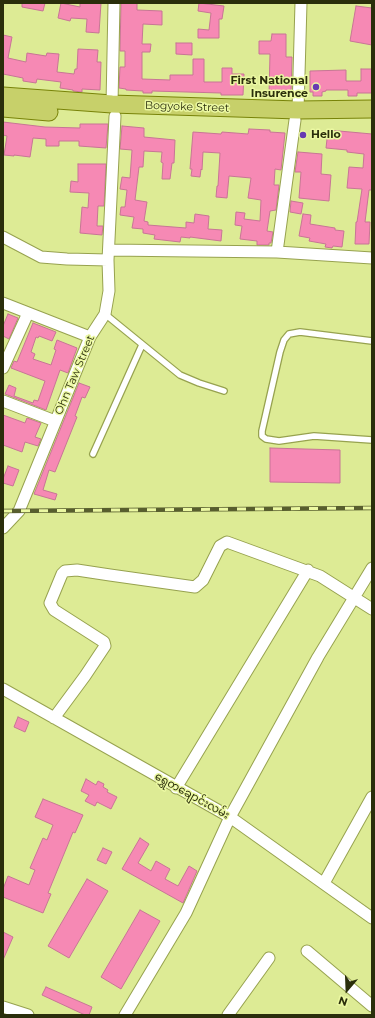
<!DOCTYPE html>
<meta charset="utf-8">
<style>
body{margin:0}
#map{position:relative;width:375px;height:1018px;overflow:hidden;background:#ddeb95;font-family:Montserrat,sans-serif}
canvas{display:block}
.frame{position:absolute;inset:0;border:4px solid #2a2e0b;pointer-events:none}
.north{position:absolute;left:327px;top:970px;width:40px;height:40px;-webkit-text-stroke:3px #ebf8a2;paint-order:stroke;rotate:199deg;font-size:11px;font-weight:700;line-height:16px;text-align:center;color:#2a2e0b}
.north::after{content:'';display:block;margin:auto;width:14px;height:18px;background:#2a2e0b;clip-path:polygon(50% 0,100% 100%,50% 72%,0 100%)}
</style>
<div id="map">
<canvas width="375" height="1018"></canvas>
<div class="frame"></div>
<div class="north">N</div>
</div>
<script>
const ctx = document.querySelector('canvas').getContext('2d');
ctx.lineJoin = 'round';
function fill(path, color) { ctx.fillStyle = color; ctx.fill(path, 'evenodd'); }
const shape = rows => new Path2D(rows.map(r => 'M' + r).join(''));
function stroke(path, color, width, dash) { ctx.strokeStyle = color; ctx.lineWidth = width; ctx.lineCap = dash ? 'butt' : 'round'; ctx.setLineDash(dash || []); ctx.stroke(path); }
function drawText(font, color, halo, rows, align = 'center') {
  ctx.font = font + ' Montserrat,"Noto Sans Myanmar",sans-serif'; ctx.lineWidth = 3; ctx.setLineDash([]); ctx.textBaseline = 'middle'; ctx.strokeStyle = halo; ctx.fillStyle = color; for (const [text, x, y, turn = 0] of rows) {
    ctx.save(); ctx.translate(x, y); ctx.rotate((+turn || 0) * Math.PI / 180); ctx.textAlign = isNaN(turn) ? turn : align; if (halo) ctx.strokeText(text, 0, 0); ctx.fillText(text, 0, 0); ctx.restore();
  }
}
const building = shape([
 [22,3,45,3,43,11,22,7,22,3],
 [61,3,80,7,80,3,101,3,99,33,86,32,87,19,71,18,70,21,58,18,61,3],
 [121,3,137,3,137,10,162,11,162,25,143,24,142,44,151,44,150,52,142,52,142,79,170,80,170,75,193,75,193,59,204,59,204,82,222,82,222,68,232,68,232,74,244,74,243,95,221,95,221,93,152,91,152,93,143,93,143,91,126,90,126,89,119,88,120,67,125,67,125,51,120,51,121,3],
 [199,3,224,6,222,19,219,19,219,38,198,38,198,29,209,30,211,13,198,11,199,3],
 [356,6,372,8,372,45,350,41,356,6],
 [272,34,286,34,286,57,292,57,291,94,276,94,276,95,269,95,270,54,259,54,259,41,271,41,272,34],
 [3,35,12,37,8,58,26,62,27,53,46,56,47,53,59,54,57,72,74,74,75,69,77,69,78,49,98,50,97,62,101,62,100,90,82,89,82,92,73,91,73,90,60,88,61,82,37,79,36,83,23,81,23,78,3,74,3,35],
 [176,43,192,43,192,55,176,54,176,43],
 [361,69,372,69,372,93,357,93,357,96,348,96,348,90,326,90,326,91,322,92,322,96,313,96,313,92,310,92,310,71,346,70,346,81,361,81,361,69],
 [3,122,45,127,80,128,80,124,108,124,106,148,79,146,79,141,59,141,59,146,46,146,46,139,33,138,30,157,14,155,14,156,4,155,7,136,3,135,3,122],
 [122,126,144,128,144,137,175,140,174,163,172,163,170,179,162,179,163,163,161,162,162,152,144,151,143,167,139,167,135,200,147,202,144,221,148,222,148,225,186,228,186,222,194,223,195,214,209,216,208,229,222,230,221,241,190,237,190,238,181,237,180,242,154,239,155,235,143,233,143,229,132,228,134,217,120,215,121,207,125,207,127,190,120,189,122,177,130,178,132,150,120,149,122,126],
 [249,129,270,130,270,132,285,133,281,170,275,169,274,185,279,185,276,210,270,211,267,231,273,232,271,243,269,243,269,245,257,245,257,241,240,239,242,226,235,225,236,212,245,213,244,219,260,221,261,200,248,198,251,178,229,176,227,198,216,197,217,186,218,186,220,153,203,152,202,170,201,169,200,177,191,176,192,169,190,169,193,132,221,134,222,132,248,134,249,129],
 [328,130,372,134,372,190,369,190,365,222,370,222,369,244,355,244,356,222,357,222,362,189,347,188,349,167,363,168,364,154,347,152,347,150,326,148,328,130],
 [298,152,322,154,321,174,331,175,329,201,299,198,301,172,295,172,298,152],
 [78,164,106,164,104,206,98,206,97,226,103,226,102,235,80,233,82,207,88,208,89,193,70,192,71,181,78,182,78,164],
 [291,201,303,203,301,214,290,212,291,201],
 [303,214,311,215,310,224,335,228,335,230,344,231,342,247,333,246,332,248,325,247,326,244,309,241,310,238,299,236,303,214],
 [8,314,18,318,9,339,3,336,3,326,8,314],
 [33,323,56,332,52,341,39,336,38,338,36,337,31,352,35,354,33,359,51,365,56,350,54,349,57,340,77,348,68,373,60,370,46,410,5,394,9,385,16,388,14,396,33,403,34,400,38,401,45,381,11,368,14,361,17,362,33,323],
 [79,383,90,387,85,398,82,397,75,416,77,417,55,472,49,470,43,490,57,494,55,500,34,494,79,383],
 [3,415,25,423,27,418,41,423,35,437,41,439,38,446,25,442,22,452,3,445,3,415],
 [270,448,340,450,340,483,270,482,270,448],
 [8,466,19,470,13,486,3,483,3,479,8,466],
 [18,717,29,722,25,732,14,727,18,717],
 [86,779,96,785,98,781,104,784,103,787,108,790,107,792,117,797,111,809,97,802,95,806,85,801,89,795,81,791,86,779],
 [43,799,83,815,75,833,73,832,48,893,51,894,43,913,3,897,3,889,8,876,29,885,35,870,30,868,43,838,47,840,53,825,35,817,43,799],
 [140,838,149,844,138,863,151,871,156,861,170,869,165,879,178,886,189,866,197,871,183,903,122,869,140,838],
 [103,848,112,852,106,864,97,860,103,848],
 [87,879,108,891,69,958,48,946,87,879],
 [140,910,160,921,121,989,101,977,140,910],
 [3,932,13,937,3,960,3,932],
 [46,987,92,1007,89,1015,85,1015,42,995,46,987]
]);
fill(building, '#f689b4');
stroke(building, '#c77595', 1);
const service = shape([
 [105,314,180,375,199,383,224,391],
 [372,341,300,332,289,334,284,340,280,352,262,431,262,436,266,439,279,441,314,436,372,440],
 [93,454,142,345]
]);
const minor = shape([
 [112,104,114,3],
 [298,110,301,3],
 [3,237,41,257,67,259,108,260],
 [109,250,277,252,372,258],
 [277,252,295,120],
 [3,303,90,337],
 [3,368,28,313],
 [3,401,55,421],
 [3,528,19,511,90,337,105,314,109,291,108,260,115,116],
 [3,689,230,817,372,918],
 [54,718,85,676,105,646,104,642,54,610,50,603,62,574,65,571,77,570,110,575,195,587,203,580,220,546,227,542,320,576,372,609],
 [176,788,308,570],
 [324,883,372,797],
 [307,951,372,1006],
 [3,1007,28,1015],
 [125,1015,186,913,230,817,318,657,372,568],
 [228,1015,269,958]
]);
const primary = shape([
 [3,96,112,104,298,110,372,109],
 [3,108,49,112]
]);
stroke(service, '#97a24f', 8);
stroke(minor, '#97a24f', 13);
stroke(primary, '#788308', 19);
stroke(service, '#fff', 5.5);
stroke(minor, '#fff', 11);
stroke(primary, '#c7d06a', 17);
const rail = shape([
 [3,511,372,508]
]);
stroke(rail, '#585e2e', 4.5);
stroke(rail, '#ebf8a2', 3, [9]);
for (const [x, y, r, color] of [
 [316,87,4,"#673ab2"],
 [303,135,4,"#673ab2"]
]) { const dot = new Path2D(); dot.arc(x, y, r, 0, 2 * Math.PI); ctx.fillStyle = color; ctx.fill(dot); stroke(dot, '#ebf8a2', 1.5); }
drawText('bold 11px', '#2a2e0b', '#ebf8a2', [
 ["First National",308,81],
 ["Insurence",308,94],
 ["Hello",311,135,"left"]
], 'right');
drawText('11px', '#2a2e0b', '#ebf8a2', [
 ["Bogyoke Street",187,107,2],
 ["Ohn Taw Street",75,375,-67],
 ["ရွှေတချောင်းလမ်း",192,796,29]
]);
</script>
